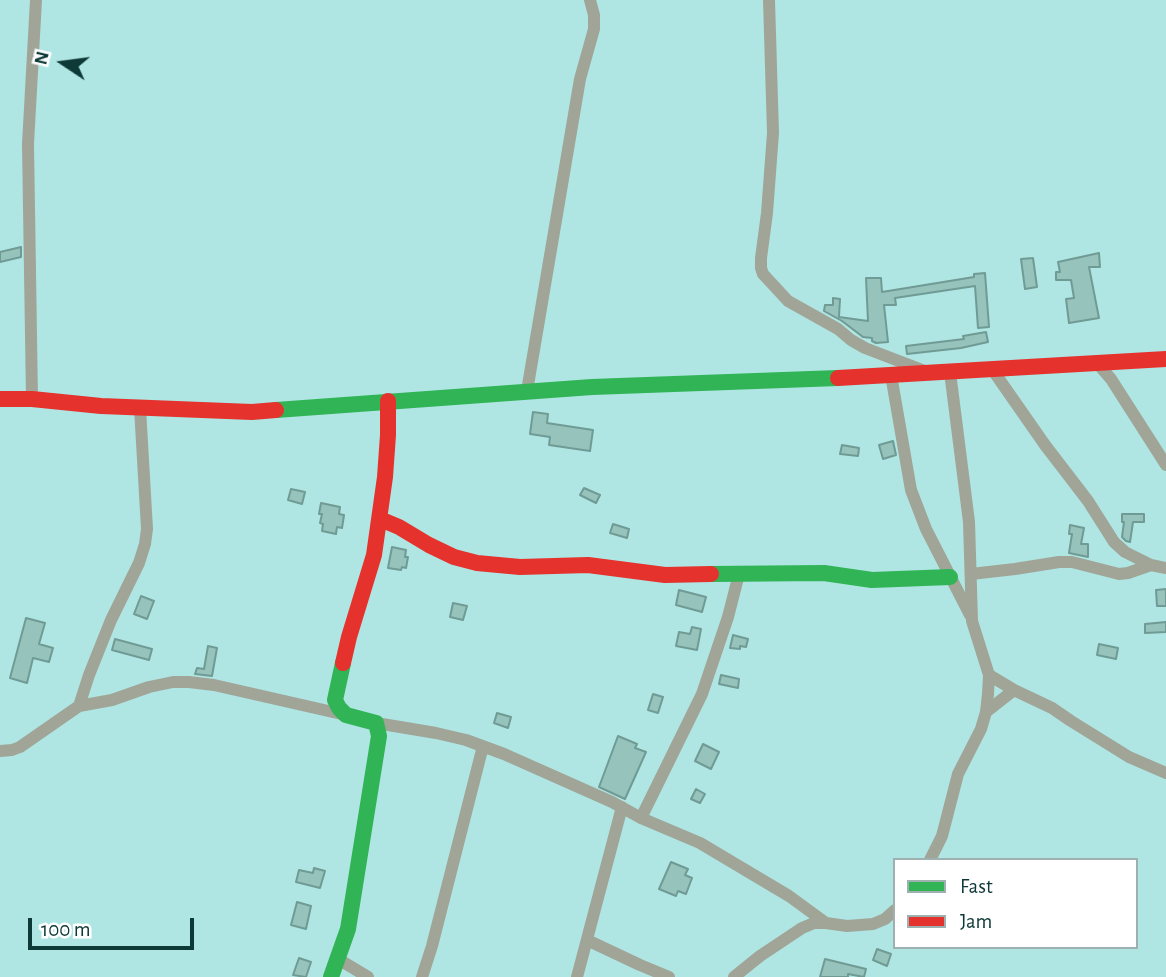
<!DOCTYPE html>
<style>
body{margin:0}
#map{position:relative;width:1166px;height:977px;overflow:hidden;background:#afe6e3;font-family:"Alegreya Sans",sans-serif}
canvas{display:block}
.legend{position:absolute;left:893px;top:858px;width:245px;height:91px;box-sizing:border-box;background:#fff;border:2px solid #9eb0af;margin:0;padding:9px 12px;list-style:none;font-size:21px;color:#0d3937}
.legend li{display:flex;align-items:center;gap:14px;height:35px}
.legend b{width:35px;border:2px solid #9eb0af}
.north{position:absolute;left:28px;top:28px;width:70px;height:70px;-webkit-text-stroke:5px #fff;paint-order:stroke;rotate:283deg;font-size:19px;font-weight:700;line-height:28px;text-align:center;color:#0d3937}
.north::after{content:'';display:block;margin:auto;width:24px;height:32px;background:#0d3937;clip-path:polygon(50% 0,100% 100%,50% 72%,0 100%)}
.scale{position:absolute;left:28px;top:918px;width:166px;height:32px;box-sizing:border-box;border:4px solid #0d3937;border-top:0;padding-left:9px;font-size:21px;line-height:24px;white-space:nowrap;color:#0d3937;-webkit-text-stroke:5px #fff;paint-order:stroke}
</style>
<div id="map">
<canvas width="1166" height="977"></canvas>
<ul class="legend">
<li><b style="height:9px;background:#30b455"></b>Fast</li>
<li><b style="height:9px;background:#e5322d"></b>Jam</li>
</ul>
<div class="north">N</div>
<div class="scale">100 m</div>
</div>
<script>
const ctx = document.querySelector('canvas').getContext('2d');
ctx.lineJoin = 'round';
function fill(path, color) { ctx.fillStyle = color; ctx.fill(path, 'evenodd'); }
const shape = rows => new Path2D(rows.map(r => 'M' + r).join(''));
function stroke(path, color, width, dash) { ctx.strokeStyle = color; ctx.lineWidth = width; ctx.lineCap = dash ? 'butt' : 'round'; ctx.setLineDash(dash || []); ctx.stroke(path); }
const building = shape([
 [21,247,21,257,0,262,0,252,21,247],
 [1099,253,1100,267,1089,267,1099,318,1069,323,1066,299,1074,298,1071,280,1056,280,1056,272,1060,272,1058,262,1099,253],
 [1033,258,1037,287,1025,289,1021,259,1033,258],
 [985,273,989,327,978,328,975,286,895,298,896,305,884,305,888,342,876,343,872,341,872,338,863,337,842,321,824,311,825,305,833,305,833,298,840,299,839,317,868,321,866,278,881,278,882,292,974,277,974,274,985,273],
 [986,332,988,342,961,348,907,354,906,346,964,339,963,336,986,332],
 [533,412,548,414,547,423,593,430,590,451,549,445,550,437,530,434,533,412],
 [893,441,896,455,883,459,879,445,893,441],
 [842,445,859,448,858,456,840,454,842,445],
 [584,488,600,495,596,503,580,495,584,488],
 [291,489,305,492,302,504,288,500,291,489],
 [321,503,340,507,339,514,344,515,342,528,337,527,336,534,322,531,323,524,320,523,322,514,319,514,321,503],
 [1122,514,1144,514,1144,522,1133,522,1130,542,1126,541,1122,537,1124,522,1122,522,1122,514],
 [613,524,629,529,627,538,610,533,613,524],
 [1070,525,1084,528,1081,544,1088,544,1088,557,1069,553,1072,534,1069,534,1070,525],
 [392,547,406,550,405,557,408,557,406,568,402,567,401,570,388,568,392,547],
 [1166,589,1166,606,1157,606,1156,590,1166,589],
 [679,590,706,597,702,612,676,605,679,590],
 [141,596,154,601,147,619,134,614,141,596],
 [453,603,467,606,463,620,450,617,453,603],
 [26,618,45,623,39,644,53,648,49,662,33,658,27,683,10,678,26,618],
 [1166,622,1166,632,1145,633,1145,624,1166,622],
 [692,627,701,629,697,650,676,646,679,632,690,634,692,627],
 [733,635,748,639,746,647,740,646,740,649,730,648,733,635],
 [115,639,152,649,149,660,112,650,115,639],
 [1099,644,1118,648,1116,659,1097,655,1099,644],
 [208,646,217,648,212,676,195,674,197,668,204,669,208,646],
 [721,675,739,679,738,688,719,684,721,675],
 [653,694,663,697,658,713,648,710,653,694],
 [497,713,511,717,508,728,494,723,497,713],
 [618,736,637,744,635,748,646,752,625,799,599,787,618,736],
 [703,744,719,752,711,769,695,761,703,744],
 [696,789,705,794,700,803,691,799,696,789],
 [671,862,688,869,685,875,692,878,686,894,678,891,676,896,659,889,671,862],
 [314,868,325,871,320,888,296,882,299,870,313,873,314,868],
 [297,902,311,906,306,929,291,925,297,902],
 [877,949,891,954,887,966,873,960,877,949],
 [299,958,311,962,306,977,293,975,299,958],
 [825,959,866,969,864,977,848,974,848,977,820,977,825,959]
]);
fill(building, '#96c3bc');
stroke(building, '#709b95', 2);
stroke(shape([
 [769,0,773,133,767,213,761,258,761,268,763,274,788,301,838,329,851,340,865,348,925,371],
 [1098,364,1111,379,1166,465],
 [992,369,1045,445,1088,501,1114,542,1125,552,1151,565,1166,568],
 [891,375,911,490,926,529,970,615],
 [527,391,580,79,594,29,594,15,590,0],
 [32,399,28,144,36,0],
 [971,574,1015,569,1059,562,1072,562,1119,574,1128,573,1151,565],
 [989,675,1014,690,1052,708,1071,721,1129,757,1166,773],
 [79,706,89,675,111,620,139,563,145,544,147,529,140,408],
 [986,712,1014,690],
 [376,723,436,733,466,740,504,754,612,802,641,818,700,843,789,896,826,923],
 [0,751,12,750,20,747,79,706,112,700,149,687,173,682,189,682,214,685,346,715],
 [641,818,702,694,728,617,739,574],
 [930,860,942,836,958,774,981,729,986,712,988,694,989,675,972,621,969,522,950,372],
 [587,940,640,965,669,977],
 [338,959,368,977],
 [422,977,432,946,483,746],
 [577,977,622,807],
 [734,977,760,956,802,928,814,923,826,923,847,926,873,924,885,919,895,910]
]), '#a0a598', 12);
stroke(shape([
 [276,410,592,387,838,378],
 [711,574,824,573,872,580,950,577],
 [331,977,348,929,379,736,376,723,346,715,339,708,335,700,343,663]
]), '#30b455', 16);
stroke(shape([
 [838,378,1166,359],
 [0,399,32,399,101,406,252,412,276,410],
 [380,519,399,527,429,545,454,557,477,563,520,567,588,565,665,575,711,574],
 [343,663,349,637,374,555,385,477,388,435,388,401]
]), '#e5322d', 16);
</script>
